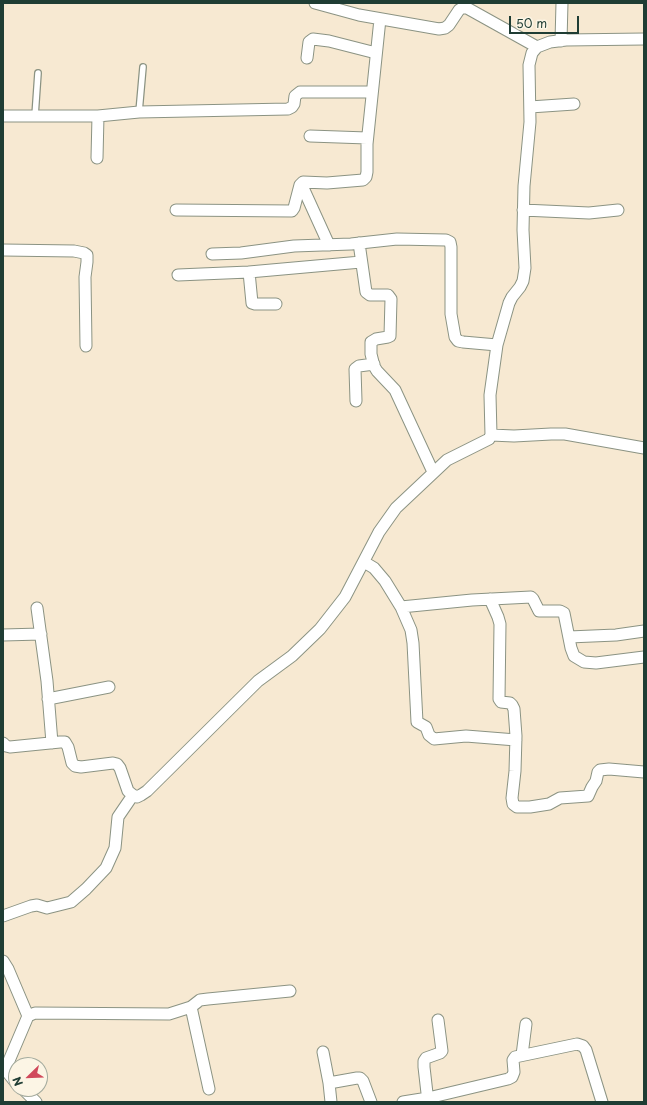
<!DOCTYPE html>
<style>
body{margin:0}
#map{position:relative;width:647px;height:1105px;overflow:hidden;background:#f7e9d2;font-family:"Playpen Sans",sans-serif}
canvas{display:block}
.frame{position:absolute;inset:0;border:4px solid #1f3d34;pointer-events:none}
.north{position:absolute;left:8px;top:1057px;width:40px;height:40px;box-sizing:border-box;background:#fcf5e5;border:1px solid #a4ab9e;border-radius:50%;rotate:247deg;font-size:11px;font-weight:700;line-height:16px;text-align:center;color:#1f3d34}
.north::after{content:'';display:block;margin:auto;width:14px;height:18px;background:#d1495b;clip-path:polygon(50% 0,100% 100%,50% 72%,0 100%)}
.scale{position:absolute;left:509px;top:16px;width:70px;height:18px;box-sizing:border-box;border:2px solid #1f3d34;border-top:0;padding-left:5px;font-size:12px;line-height:14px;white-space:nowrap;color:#1f3d34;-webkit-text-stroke:3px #fcf5e5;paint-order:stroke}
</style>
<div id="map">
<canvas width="647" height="1105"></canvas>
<div class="frame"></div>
<div class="north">N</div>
<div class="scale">50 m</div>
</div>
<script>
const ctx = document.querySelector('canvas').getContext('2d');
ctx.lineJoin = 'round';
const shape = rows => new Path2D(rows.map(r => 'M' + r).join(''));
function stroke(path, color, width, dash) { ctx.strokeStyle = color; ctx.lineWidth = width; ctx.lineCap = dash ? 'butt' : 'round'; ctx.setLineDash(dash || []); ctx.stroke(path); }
const lane = shape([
 [139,112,143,67],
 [35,116,38,73]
]);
const street = shape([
 [315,3,359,15,439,29,445,28,449,25,459,10,462,8,467,8,537,47],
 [561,41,562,3],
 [307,58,309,42,313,39,329,41,376,53],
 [530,107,574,104],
 [3,116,98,116,139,112,288,109,292,107,294,104,295,96,300,92,372,92],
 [310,136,367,138],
 [97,158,98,116],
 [300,185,304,190,329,245],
 [176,210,292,211,294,208,300,185,303,182,327,183,363,180,366,177,367,172,367,144,380,19],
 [523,210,589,213,618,210],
 [359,243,366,292,370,295,388,295,391,299,390,336,388,337,376,339,371,342,371,354,374,366,377,371,395,390,433,472],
 [3,250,74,251,84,253,87,255,87,262,85,277,86,346],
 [212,254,241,253,294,246,351,244,397,239,446,240,450,242,451,247,451,314,455,337,458,341,463,342,497,345,509,303,512,297,520,287,523,281,525,268,523,230,524,186,530,122,529,65,532,53,537,47,550,42,566,40,644,39],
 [249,272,252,303,255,304,276,304],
 [178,275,249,272,361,262],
 [356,401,355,369,359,366,374,364],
 [491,435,514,436,551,434,565,434,644,448],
 [364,562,374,568,385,581,401,607,411,630,413,643,417,722,426,727,429,735,434,739,466,736,516,740],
 [490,599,498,617,500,624,499,699,501,702,510,703,512,705,514,709,516,736,515,771,512,798,513,804,517,807,530,807,549,804,560,798,588,796,592,787,596,781,598,772,600,770,609,769,644,772],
 [401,607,472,600,531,597,533,599,539,611,560,611,564,613,571,648,574,656,584,662,596,663,644,657],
 [37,608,47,681,52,743],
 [3,635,41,634],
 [569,637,616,635,644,631],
 [48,699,109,687],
 [3,743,6,746,10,747,60,742,65,742,68,747,72,763,75,766,81,767,113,763,117,764,120,768,128,791,133,795,137,797,141,795,147,791,258,681,292,656,320,629,345,597,379,532,396,508,447,460,489,439,491,435,490,395,497,345],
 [3,916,31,906,37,905,47,908,71,902,86,889,106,868,115,848,118,817,133,795],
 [3,961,8,969,28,1016],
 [191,1007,209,1089],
 [323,1052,329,1083,331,1102],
 [522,1055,526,1024],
 [16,1083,8,1073,7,1069,8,1063,28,1016,35,1013,169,1014,191,1007,200,1000,208,999,290,991],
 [329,1083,357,1078,360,1078,363,1081,371,1102],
 [23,1089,36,1102],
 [403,1102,428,1098,508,1079,512,1077,514,1072,513,1060,515,1057,577,1044,583,1046,586,1050,602,1102],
 [428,1102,424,1067,424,1061,426,1058,440,1053,442,1051,438,1020]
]);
stroke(lane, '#8b9383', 8);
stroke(street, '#8b9383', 13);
stroke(lane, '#fff', 5.5);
stroke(street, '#fff', 11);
</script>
